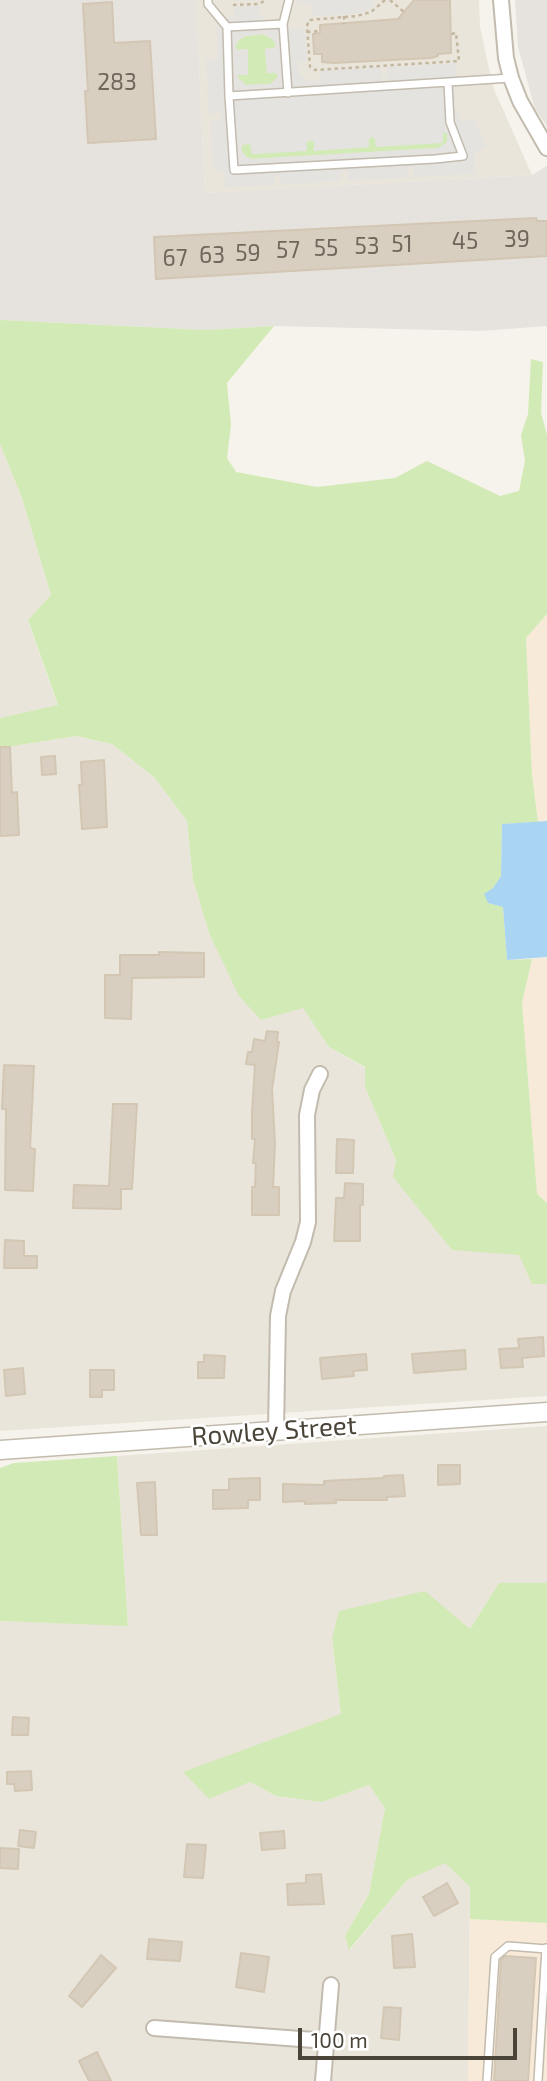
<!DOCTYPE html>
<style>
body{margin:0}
#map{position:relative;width:547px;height:2081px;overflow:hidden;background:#f6f3ec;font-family:"Exo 2",sans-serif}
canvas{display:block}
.scale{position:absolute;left:298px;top:2028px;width:219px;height:32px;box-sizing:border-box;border:4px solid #4b4439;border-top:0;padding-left:9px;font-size:21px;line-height:24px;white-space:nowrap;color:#4b4439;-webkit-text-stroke:5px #fff;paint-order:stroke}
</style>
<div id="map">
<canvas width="547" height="2081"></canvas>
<div class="scale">100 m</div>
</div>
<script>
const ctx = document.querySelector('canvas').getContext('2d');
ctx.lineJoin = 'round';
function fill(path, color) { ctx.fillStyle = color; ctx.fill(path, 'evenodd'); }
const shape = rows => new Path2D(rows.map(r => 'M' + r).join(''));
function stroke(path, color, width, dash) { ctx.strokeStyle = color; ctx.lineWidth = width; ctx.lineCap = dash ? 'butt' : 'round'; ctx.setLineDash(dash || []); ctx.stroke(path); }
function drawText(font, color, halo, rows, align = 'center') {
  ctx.font = font + ' "Exo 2",sans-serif'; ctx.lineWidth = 5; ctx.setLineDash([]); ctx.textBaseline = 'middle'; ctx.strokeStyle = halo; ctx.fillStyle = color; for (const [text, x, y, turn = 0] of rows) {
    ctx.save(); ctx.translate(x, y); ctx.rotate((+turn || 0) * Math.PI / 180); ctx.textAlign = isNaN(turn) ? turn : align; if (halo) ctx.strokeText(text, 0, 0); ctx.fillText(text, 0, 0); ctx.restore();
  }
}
fill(shape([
 [196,0,479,0,480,27,493,87,532,175,205,193],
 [0,444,22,498,51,595,28,621,58,706,0,718],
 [75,736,112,744,154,777,187,821,193,880,209,933,261,1020,303,1007,329,1047,365,1068,365,1087,396,1160,520,1255,532,1284,547,1284,547,1396,0,1431,0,748],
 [547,1426,547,1583,499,1583,470,1629,332,1638,341,1714,209,1798,250,1782,276,1796,322,1802,369,1785,385,1808,369,1894,345,1936,350,1950,407,1880,445,1862,470,1887,468,2081,0,2081,0,1621,128,1625,117,1456]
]), '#eae5da');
fill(shape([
 [547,614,547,821,538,822,532,775,526,638],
 [547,957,547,1203,537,1194,522,1003,532,959],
 [470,1919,547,1923,547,2081,468,2081]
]), '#f7ead8');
fill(shape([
 [0,0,196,0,205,193,532,175,547,166,547,326,481,331,274,326,207,330,0,320],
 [515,0,547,0,547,126,535,109,518,47]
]), '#e6e2dd');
fill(shape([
 [263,34,272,39,276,44,274,48,265,49,267,73,276,73,278,77,270,84,246,85,237,77,247,49,238,50,235,47,239,40,246,36],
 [443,133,447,133,447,142,438,148,252,159,246,157,242,151,242,145,248,144,251,145,252,154,307,150,306,143,311,140,314,142,314,150,369,147,369,139,372,136,375,139,376,146,443,142],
 [0,320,207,330,274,326,227,383,231,425,227,458,236,472,317,487,395,478,427,461,500,496,519,491,525,461,521,435,528,414,531,359,543,362,541,413,547,435,547,614,526,638,532,775,538,822,502,824,501,876,493,888,488,903,503,907,507,960,532,959,522,1003,537,1194,547,1203,547,1284,532,1284,519,1255,452,1250,393,1177,396,1160,365,1087,365,1067,329,1047,303,1008,261,1020,239,996,209,933,193,880,187,821,154,777,112,744,76,736,0,748,0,718,58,705,28,620,51,595,22,498,0,444],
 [117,1456,128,1626,0,1621,0,1468,14,1463],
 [499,1583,547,1583,547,1923,470,1919,470,1887,445,1863,407,1880,349,1950,345,1936,369,1894,385,1808,369,1785,322,1802,276,1796,250,1782,209,1799,183,1772,341,1714,332,1638,339,1611,425,1591,470,1629]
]), '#d2eab5');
fill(shape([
 [294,0,372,0,375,6,367,11,355,14,313,16,312,6],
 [259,6,261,17,296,29,305,29,307,61,296,63,301,75,311,82,321,81,320,70,381,67,382,77,384,79,387,76,387,67,456,63,455,106,463,122,474,118,487,147,474,154,475,174,414,177,413,169,411,167,408,168,409,178,348,181,347,172,344,170,341,173,342,181,280,185,280,176,277,174,274,176,275,185,226,188,224,171,213,170,210,121,220,120,222,117,219,113,209,114,206,59,216,59,218,56,216,18,234,18,234,7],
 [263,34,272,39,276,44,274,48,265,49,267,73,276,73,278,77,270,84,246,85,237,77,239,75,248,75,248,49,238,50,235,47,239,40,246,36],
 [443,133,447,133,447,142,438,148,252,159,246,157,242,151,242,145,248,144,251,145,252,154,307,151,306,143,309,140,314,142,314,151,369,147,369,139,372,137,375,139,376,147,443,143]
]), '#e5e3e0');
fill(shape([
 [547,821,547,957,507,960,503,907,488,903,484,894,493,888,501,876,502,824]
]), '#a9d4f2');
const building = shape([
 [414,0,450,0,451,53,438,54,438,56,431,58,333,63,322,62,322,54,314,54,313,34,320,33,320,25,398,19,414,0],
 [112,2,114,43,150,41,156,139,88,143,85,91,88,91,83,4,112,2],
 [536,218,537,221,547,221,547,256,156,279,154,237,536,218],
 [0,747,10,747,12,793,17,792,19,835,0,836,0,747],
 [55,756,56,774,42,775,41,757,55,756],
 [104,760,107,827,82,829,79,785,82,785,81,762,104,760],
 [159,952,204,953,204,977,132,978,131,1019,105,1018,105,975,120,975,120,955,159,955,159,952],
 [267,1031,278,1032,277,1042,279,1042,272,1089,275,1143,273,1187,279,1187,279,1215,252,1215,252,1187,255,1187,256,1163,253,1163,255,1139,252,1139,252,1113,255,1065,246,1064,248,1052,252,1052,254,1039,265,1041,267,1031],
 [4,1065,34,1066,30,1148,35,1149,33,1191,5,1190,6,1109,2,1109,4,1065],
 [113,1104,137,1104,132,1189,121,1189,121,1209,73,1208,74,1185,109,1186,113,1104],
 [337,1139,354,1140,353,1173,336,1173,337,1139],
 [345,1183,363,1184,363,1205,360,1205,360,1241,334,1241,336,1198,344,1198,345,1183],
 [5,1240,24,1241,24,1256,37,1256,37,1268,4,1268,5,1240],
 [543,1337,544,1356,522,1358,523,1367,501,1368,499,1349,519,1348,518,1339,543,1337],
 [465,1350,466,1369,414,1373,412,1354,465,1350],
 [366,1354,367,1370,353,1371,354,1376,322,1379,320,1358,366,1354],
 [204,1355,225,1356,224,1378,198,1378,198,1362,204,1362,204,1355],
 [23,1368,25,1394,6,1396,4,1370,23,1368],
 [90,1370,114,1370,114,1390,102,1390,102,1397,90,1397,90,1370],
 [438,1465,460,1465,460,1484,438,1485,438,1465],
 [403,1475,405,1496,387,1497,387,1500,336,1500,336,1503,305,1504,305,1501,283,1502,283,1484,324,1485,324,1481,383,1478,384,1476,403,1475],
 [260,1478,260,1500,248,1500,248,1508,213,1509,213,1490,229,1490,229,1479,260,1478],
 [155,1482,157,1535,141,1535,137,1483,155,1482],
 [13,1717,29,1718,28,1735,12,1735,13,1717],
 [31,1771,32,1790,15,1791,14,1784,7,1784,7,1772,31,1771],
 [20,1830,36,1832,34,1848,18,1846,20,1830],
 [284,1831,285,1848,262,1850,260,1833,284,1831],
 [187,1844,206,1845,203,1878,184,1877,187,1844],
 [0,1848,19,1849,18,1869,0,1868,0,1848],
 [321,1874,324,1904,288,1905,287,1884,306,1883,306,1875,321,1874],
 [447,1883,458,1903,434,1916,423,1897,447,1883],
 [412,1934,415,1967,394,1968,392,1936,412,1934],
 [149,1939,182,1942,180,1961,147,1959,149,1939],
 [241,1953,269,1957,264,1992,236,1987,241,1953],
 [101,1955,116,1968,82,2007,69,1996,101,1955],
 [505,1956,536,1958,528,2081,494,2081,501,1960,505,1956],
 [384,2007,401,2008,399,2040,381,2038,384,2007],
 [97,2052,111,2081,89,2081,79,2061,97,2052]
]);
fill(building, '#d8cfc1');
stroke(building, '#d3c7b4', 2);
const service = shape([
 [208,0,208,4,227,27],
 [289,0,283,24,227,27,229,96,511,78],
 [283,24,288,93],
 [229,96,234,170,435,159,463,156,450,122,448,83],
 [487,2081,495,1957,508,1946,547,1949],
 [538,2081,546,1948]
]);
const minor = shape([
 [501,0,506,58,511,78,520,101,547,148],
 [276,1431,278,1316,283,1291,303,1242,308,1222,307,1115,312,1090,320,1074],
 [154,2028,327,2041],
 [323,2081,331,1985]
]);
const tertiary = shape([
 [0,1450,547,1412]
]);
stroke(service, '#c2bbae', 10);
stroke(minor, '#c2bbae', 18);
stroke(tertiary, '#c2bbae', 21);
stroke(shape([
 [385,0,371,12,357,16,309,20,307,26,310,67,315,70,459,61,456,33,451,34],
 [390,0,404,12],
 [233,5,259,4,266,0],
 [344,16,344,24],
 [307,32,320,31]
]), '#c4b79f', 2.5, [3.5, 3.5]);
stroke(service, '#fff', 7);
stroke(minor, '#fff', 14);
stroke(tertiary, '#fff', 18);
drawText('23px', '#6e675b', null, [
 ["283",117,82],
 ["39",517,239],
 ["45",465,241],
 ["51",402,244],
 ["53",367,246],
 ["55",326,248],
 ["57",288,250],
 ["59",248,253],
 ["63",212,255],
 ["67",175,258]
]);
drawText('26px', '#4b4439', '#fff', [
 ["Rowley Street",274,1431,-4]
]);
</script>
